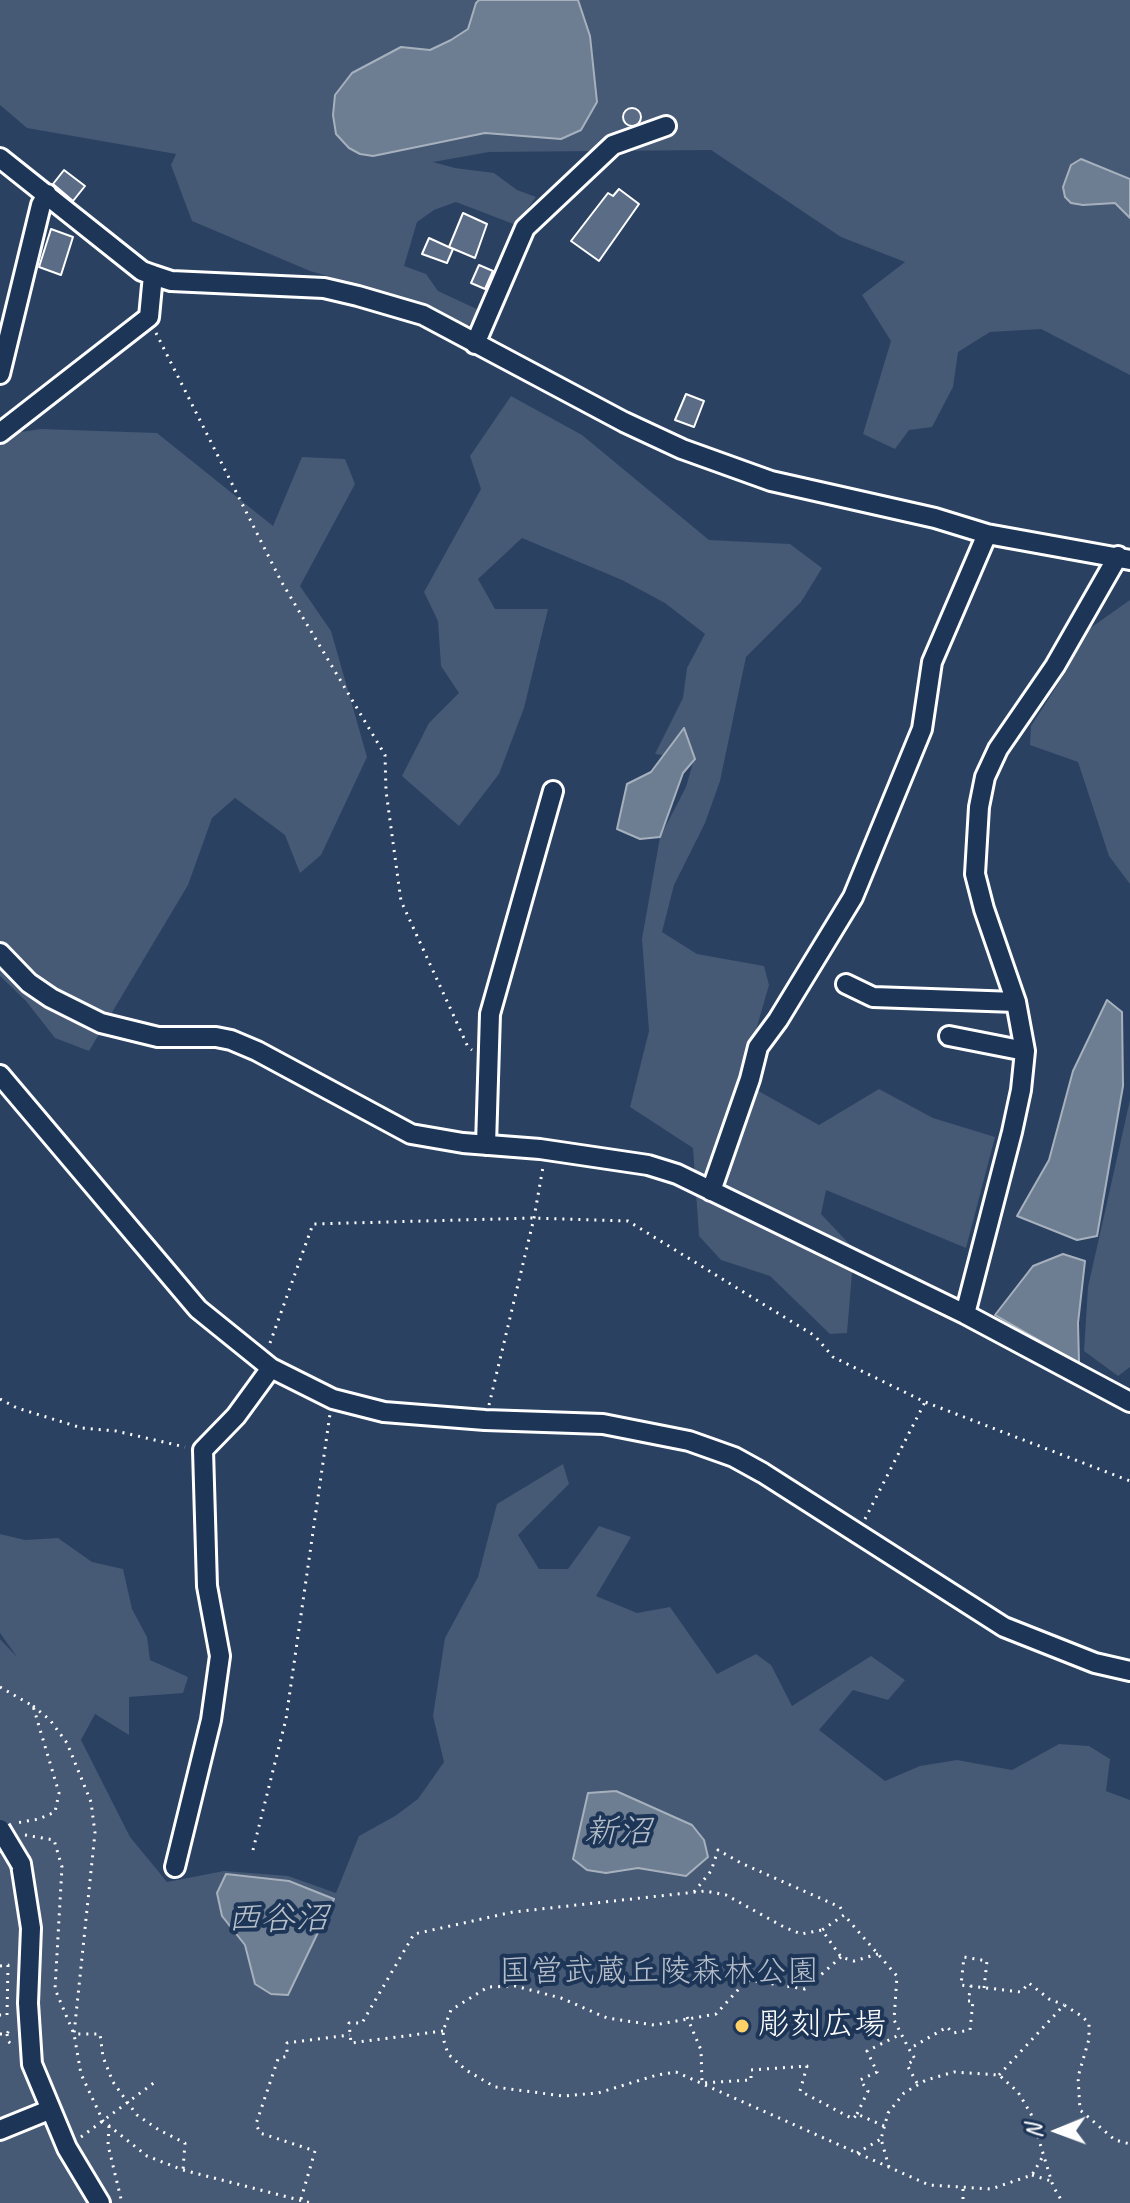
<!DOCTYPE html>
<meta charset="utf-8">
<style>
body{margin:0}
#map{position:relative;width:1130px;height:2203px;overflow:hidden;background:#2a4161;font-family:Caveat,sans-serif}
canvas{display:block}
.north{position:absolute;left:1018px;top:2091px;width:80px;height:80px;-webkit-text-stroke:6px #1d3557;paint-order:stroke;rotate:269deg;font-size:22px;font-weight:700;line-height:32px;text-align:center;color:#fff}
.north::after{content:'';display:block;margin:auto;width:28px;height:36px;background:#fff;clip-path:polygon(50% 0,100% 100%,50% 72%,0 100%)}
</style>
<div id="map">
<canvas width="1130" height="2203"></canvas>
<div class="north">N</div>
</div>
<script>
const ctx = document.querySelector('canvas').getContext('2d');
ctx.lineJoin = 'round';
function fill(path, color) { ctx.fillStyle = color; ctx.fill(path, 'evenodd'); }
const shape = rows => new Path2D(rows.map(r => 'M' + r).join(''));
function stroke(path, color, width, dash) { ctx.strokeStyle = color; ctx.lineWidth = width; ctx.lineCap = dash ? 'butt' : 'round'; ctx.setLineDash(dash || []); ctx.stroke(path); }
function drawText(font, color, halo, rows, align = 'center') {
  ctx.font = font + ' Caveat,"Klee One",sans-serif'; ctx.lineWidth = 8; ctx.setLineDash([]); ctx.textBaseline = 'middle'; ctx.strokeStyle = halo; ctx.fillStyle = color; for (const [text, x, y, turn = 0] of rows) {
    ctx.save(); ctx.translate(x, y); ctx.rotate((+turn || 0) * Math.PI / 180); ctx.textAlign = isNaN(turn) ? turn : align; if (halo) ctx.strokeText(text, 0, 0); ctx.fillText(text, 0, 0); ctx.restore();
  }
}
fill(shape([
 [0,0,1130,0,1130,375,1041,329,990,332,958,352,953,387,932,427,909,430,895,449,863,434,891,341,862,295,905,262,841,237,711,150,489,152,433,162,455,168,494,173,517,190,536,197,516,225,456,202,434,210,417,222,404,266,426,274,438,291,481,311,467,327,427,305,310,271,192,221,171,165,176,154,27,128,0,105],
 [511,396,582,435,709,540,790,544,822,568,801,602,746,657,720,781,705,823,674,885,662,932,697,954,764,966,769,985,750,1051,755,1089,819,1125,879,1089,933,1118,995,1137,966,1248,826,1190,821,1214,854,1249,847,1333,830,1334,770,1276,721,1260,699,1236,693,1148,630,1107,649,1031,642,939,660,837,686,787,694,759,655,754,683,698,687,668,705,634,665,603,622,580,522,538,478,579,495,609,548,609,524,708,499,774,459,826,402,776,429,723,459,693,441,666,438,621,424,592,481,489,470,456],
 [41,429,157,433,273,526,302,457,345,459,355,484,300,586,331,631,367,757,321,855,300,873,285,835,235,798,212,818,188,885,89,1051,55,1038,26,1001,0,976,0,435],
 [1130,600,1130,884,1109,856,1078,762,1030,745,1031,726,1067,670,1086,631],
 [1130,1100,1130,1367,1118,1376,1084,1351,1088,1287],
 [563,1464,569,1484,518,1535,539,1569,568,1569,599,1526,631,1537,596,1596,637,1613,670,1607,717,1674,756,1654,771,1665,792,1706,871,1656,905,1680,888,1700,853,1690,819,1730,885,1781,920,1766,957,1760,1012,1770,1059,1744,1089,1746,1110,1759,1106,1791,1130,1800,1130,2203,0,2203,0,1639,17,1657,0,1633,0,1534,25,1540,58,1538,92,1562,123,1569,132,1609,147,1637,150,1660,188,1677,183,1693,129,1697,129,1735,95,1714,81,1740,130,1837,167,1882,224,1871,288,1876,336,1893,359,1836,395,1816,418,1799,444,1762,433,1716,445,1638,478,1577,497,1504]
]), '#465975');
const water = shape([
 [479,0,578,0,590,36,597,102,581,130,561,139,485,133,373,156,360,154,349,148,336,134,333,115,335,95,352,73,401,47,430,50,451,40,468,29,476,3,479,0],
 [1081,159,1130,179,1130,218,1115,203,1083,205,1071,203,1065,197,1063,187,1071,165,1081,159],
 [684,728,695,759,683,773,660,837,640,839,617,829,627,784,651,772,684,728],
 [1107,1000,1122,1012,1123,1086,1097,1236,1077,1240,1017,1216,1049,1160,1073,1071,1107,1000],
 [1063,1254,1085,1261,1078,1323,1079,1363,995,1315,1033,1266,1063,1254],
 [616,1791,692,1825,704,1840,708,1857,686,1876,638,1868,606,1873,587,1870,573,1859,588,1793,616,1791],
 [226,1874,289,1881,334,1899,288,1995,271,1994,255,1984,245,1945,222,1916,217,1893,226,1874]
]);
fill(water, '#6d7d92');
stroke(water, '#a7b1be', 2);
const building = shape([
 '623 117a9 9 0 1 1 18 0a9 9 0 1 1-18 0Z',
 [64,170,85,186,73,201,53,184,64,170],
 [619,189,639,204,599,261,571,241,608,193,613,196,619,189],
 [463,213,487,224,475,258,449,247,463,213],
 [51,229,73,237,61,275,39,267,51,229],
 [429,238,453,249,447,263,422,254,429,238],
 [479,265,493,271,485,289,471,283,479,265],
 [686,394,704,401,694,427,675,420,686,394]
]);
fill(building, '#5b6c86');
stroke(building, '#fff', 2);
const minor = shape([
 [0,158,142,271,153,275,171,281,324,288,358,296,423,315,624,422,682,449,771,481,935,518,987,534,1130,560],
 [475,344,525,228,613,145,666,126],
 [0,374,41,205,47,194],
 [0,433,149,317,153,275],
 [0,953,29,983,51,998,101,1023,158,1037,216,1037,231,1040,257,1051,411,1134,463,1143,540,1149,648,1165,677,1174,965,1314,1130,1402],
 [846,984,873,997,1016,1002],
 [949,1036,1025,1051],
 [0,1075,198,1309,271,1368,333,1399,384,1412,485,1420,603,1424,689,1441,734,1457,763,1473,1004,1627,1095,1663,1130,1671],
 [486,1145,490,1014,553,791],
 [711,1191,750,1079,758,1047,778,1020,853,897,922,729,932,662,987,534],
 [965,1314,1012,1132,1021,1090,1025,1051,1016,1002,984,909,975,874,979,807,985,777,998,749,1055,666,1118,556],
 [21,1864,31,1928,28,2003,32,2064,67,2148,100,2203],
 [175,1867,211,1720,220,1656,207,1586,203,1450,236,1416,271,1368],
 [0,2130,49,2110]
]);
stroke(minor, '#fff', 24);
stroke(shape([
 [156,333,281,581,385,755,386,791,401,901,468,1047,472,1050],
 [270,1343,313,1224,534,1218,628,1221,815,1336,833,1357,925,1402,1130,1481],
 [0,1399,17,1408,82,1428,116,1431,185,1447],
 [489,1405,534,1218,543,1167],
 [865,1519,925,1402],
 [0,1687,33,1706,59,1793,55,1812,39,1819,16,1823],
 [33,1706,50,1720,67,1743,91,1802,95,1833,74,2034,100,2034,103,2057,113,2082,128,2103,137,2115,159,2130,185,2143,183,2170],
 [25,1835,54,1840,62,1867,55,1989,74,2034,81,2074,103,2121,147,2156,183,2170,311,2203],
 [253,1850,286,1719,330,1414],
 [694,1892,711,1871,718,1850,741,1863,840,1907,844,1914],
 [878,1954,854,1961,841,1957,822,1930,844,1915,897,1976,894,2020,909,2049],
 [841,1957,805,1989,747,1980,716,2014,654,2025,607,2018,561,1998,515,1986,488,1987,451,2010,443,2031,444,2041,448,2054,466,2070,495,2087,563,2096,598,2093,657,2075,676,2072,929,2185,991,2189,1032,2175,1043,2156],
 [0,1966,8,1965,7,2015,0,2015],
 [984,1988,987,1961,964,1957,961,1985,1021,1992,1029,1983,1049,1999,1064,2005],
 [687,2017,701,2050,702,2083,751,2080,751,2070,807,2066,800,2091,853,2119,857,2114,884,2126],
 [443,2031,351,2043,349,2023,362,2023,414,1934,513,1912,705,1891,726,1895,784,1927,801,1934,822,1930],
 [0,2034,7,2034,11,2026],
 [7,2034,8,2041,14,2047],
 [999,2075,1064,2005,1083,2017,1089,2024,1089,2039,1078,2077,1080,2110,1115,2140,1130,2144],
 [917,2083,907,2065,915,2059,909,2049,947,2027,953,2033,970,2030,973,2001,968,2001,971,1986],
 [857,2114,868,2091,860,2080,877,2072,867,2051,901,2034],
 [109,2126,108,2145,122,2203],
 [81,2137,155,2082],
 [857,2153,881,2139],
 [889,2167,881,2139,888,2113,904,2093,926,2080,954,2072,999,2075,1018,2092,1031,2114,1053,2186,1063,2203],
 [1032,2175,1051,2181],
 [963,2189,963,2203],
 [301,2199,315,2151,260,2133,256,2124,278,2059,287,2056,287,2043,350,2035]
]), '#fff', 3, [2, 6]);
stroke(minor, '#1d3557', 18);
const minorBridge = shape([
 [0,1829,21,1864]
]);
stroke(minorBridge, '#fff', 24, []);
stroke(minorBridge, '#1d3557', 18);
for (const [x, y, r, color] of [
 [742,2026,8,"#ffd166"]
]) { const dot = new Path2D(); dot.arc(x, y, r, 0, 2 * Math.PI); ctx.fillStyle = color; ctx.fill(dot); stroke(dot, '#1d3557', 3); }
drawText('32px', '#b5bdc8', '#1d3557', [
 ["国営武蔵丘陵森林公園",659,1973]
]);
drawText('32px', '#fff', '#1d3557', [
 ["彫刻広場",758,2026]
], 'left');
drawText('italic 34px', '#b6bec8', '#1d3557', [
 ["新沼",618,1833],
 ["西谷沼",278,1920]
]);
</script>
